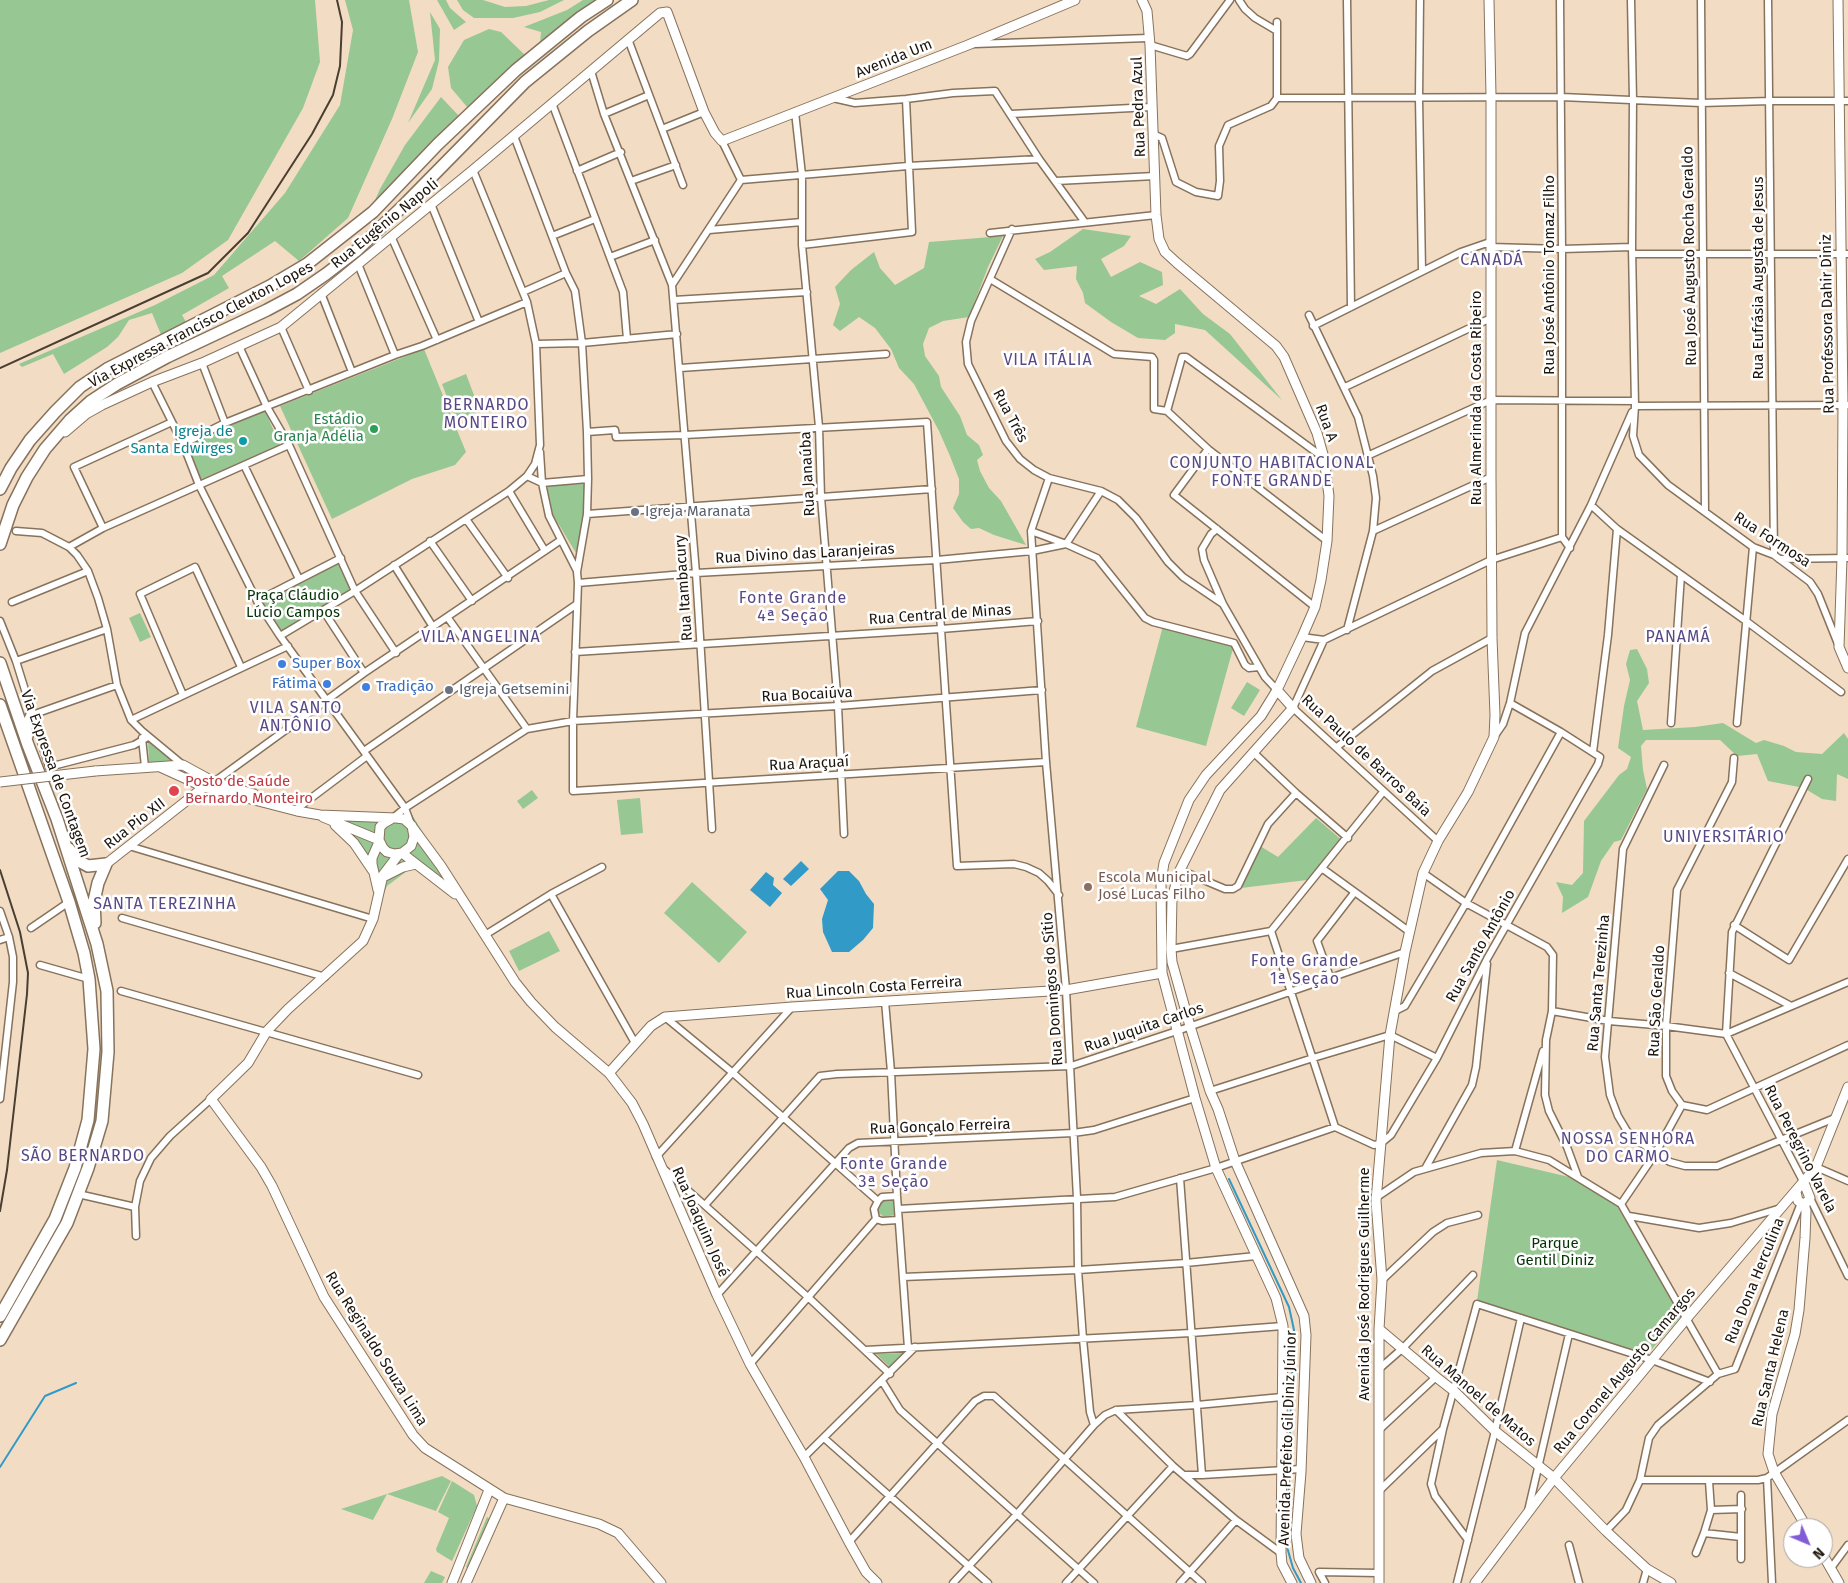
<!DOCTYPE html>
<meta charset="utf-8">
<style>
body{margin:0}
#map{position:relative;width:1848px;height:1583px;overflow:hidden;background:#f3dcc4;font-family:"Fira Sans",sans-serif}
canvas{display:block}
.north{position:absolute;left:1783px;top:1518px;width:50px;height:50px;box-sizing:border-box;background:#fff;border:1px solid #a5a19e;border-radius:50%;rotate:135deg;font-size:14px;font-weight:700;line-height:20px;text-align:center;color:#1d150c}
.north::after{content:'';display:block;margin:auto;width:18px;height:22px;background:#815cd6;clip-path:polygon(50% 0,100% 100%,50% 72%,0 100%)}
</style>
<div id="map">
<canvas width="1848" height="1583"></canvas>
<div class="north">N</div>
</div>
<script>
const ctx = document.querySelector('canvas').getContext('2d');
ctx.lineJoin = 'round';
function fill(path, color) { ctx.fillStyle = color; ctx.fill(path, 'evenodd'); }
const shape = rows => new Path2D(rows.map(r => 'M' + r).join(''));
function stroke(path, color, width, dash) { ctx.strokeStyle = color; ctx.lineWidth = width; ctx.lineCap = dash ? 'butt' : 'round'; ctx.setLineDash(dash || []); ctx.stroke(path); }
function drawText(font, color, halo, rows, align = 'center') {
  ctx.font = font + ' "Fira Sans",sans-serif'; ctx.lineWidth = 5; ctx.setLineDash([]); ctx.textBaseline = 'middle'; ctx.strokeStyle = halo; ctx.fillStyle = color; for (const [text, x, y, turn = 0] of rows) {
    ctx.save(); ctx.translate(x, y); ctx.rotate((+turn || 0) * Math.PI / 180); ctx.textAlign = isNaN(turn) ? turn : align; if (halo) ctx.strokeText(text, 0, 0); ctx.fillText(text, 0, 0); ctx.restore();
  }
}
fill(shape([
 [0,0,315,0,320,62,303,108,228,240,182,273,0,353],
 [345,0,409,0,418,52,392,119,348,218,299,261,275,241,222,276,229,288,182,315,186,322,162,337,152,313,129,320,118,337,107,347,64,374,53,354,22,367,19,364,155,305,214,275,285,193,340,105,353,30],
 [437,0,446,0,450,8,466,22,454,30],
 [457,0,483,0,505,7,526,6,549,0,564,0,540,12,513,18,474,18,463,10],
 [583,0,601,0,540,44,541,32,524,27,567,10],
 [430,12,440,29,439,61,432,89,408,123,435,60],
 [489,29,501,32,525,55,468,108,451,88,448,67,464,40],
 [441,97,459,116,371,209,380,189,405,145],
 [1083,229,1131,236,1124,246,1101,259,1111,277,1140,262,1162,272,1163,285,1139,296,1156,304,1180,289,1203,314,1230,334,1282,400,1205,330,1175,324,1175,333,1165,340,1138,338,1111,322,1085,303,1083,293,1076,279,1077,266,1044,270,1035,259,1050,252],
 [1003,236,988,267,969,317,943,321,929,328,923,344,925,356,939,376,941,387,960,416,967,435,979,445,983,455,977,460,980,471,989,488,1001,501,1026,545,994,535,979,528,971,529,963,522,953,508,959,494,959,479,950,456,939,431,914,384,899,368,891,349,875,328,859,317,840,331,833,325,840,304,835,287,851,270,874,252,880,268,895,285,924,268,929,242],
 [424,349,466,452,455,465,412,479,332,519,280,406],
 [466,374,480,411,456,420,442,384],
 [265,411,281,447,197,481,184,451,189,442],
 [585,484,585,512,576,553,553,515,547,485],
 [338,562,352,590,282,632,262,601],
 [140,613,151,637,140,642,129,618],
 [1163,626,1234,645,1206,746,1136,727],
 [1637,649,1647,669,1649,683,1637,701,1643,730,1695,727,1723,723,1756,743,1764,740,1784,746,1796,752,1822,754,1844,733,1848,739,1848,779,1837,774,1836,801,1822,799,1804,788,1768,781,1757,754,1737,756,1720,740,1646,740,1641,746,1643,770,1647,789,1621,840,1614,842,1601,861,1588,897,1562,913,1563,897,1556,882,1572,885,1583,873,1584,821,1619,775,1627,769,1631,757,1618,748,1624,706,1630,680,1626,664,1630,650],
 [1247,682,1260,690,1244,716,1231,708],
 [148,741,177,763,149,762],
 [532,790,538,798,523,809,517,801],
 [640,798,643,833,621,835,617,800],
 [406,805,464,899,415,869,407,871,387,886,376,912,374,869,321,814,391,814],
 [1316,818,1343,841,1307,880,1241,888,1260,846,1278,857],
 [692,882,747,932,719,963,664,913],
 [549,931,560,951,519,971,509,951],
 [1497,1160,1569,1177,1617,1206,1681,1316,1646,1356,1477,1301],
 [893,1198,894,1215,884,1217,879,1213,877,1209,881,1200],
 [906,1352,891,1368,876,1354,902,1353],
 [442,1476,451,1481,436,1511,387,1494,373,1520,341,1509],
 [452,1481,474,1495,477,1506,452,1561,437,1552,436,1549,449,1518,438,1512],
 [487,1517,490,1519,469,1569,466,1567],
 [431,1571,445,1577,442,1583,424,1583]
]), '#97c793');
fill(shape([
 [801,861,809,869,791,886,783,879],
 [838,871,849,871,859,881,866,894,874,904,873,928,863,940,849,952,832,952,823,932,822,919,828,900,820,889],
 [766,872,774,878,773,885,782,893,770,907,750,890]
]), '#329ac7');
stroke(shape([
 [1229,1179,1289,1307,1294,1330,1289,1458],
 [0,1467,45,1396,76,1383],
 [1289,1481,1287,1547,1293,1568,1301,1583]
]), '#329ac7', 2);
const street = shape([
 [1239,0,1245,9,1255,18,1277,31],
 [1347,0,1351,307],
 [1420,0,1419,98,1422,271],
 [1560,0,1562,249,1562,537,1570,548],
 [1631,0,1633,99,1632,247,1635,406,1633,436,1639,455,1668,485,1753,547,1774,555,1810,582,1818,594,1838,644],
 [1701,0,1705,511],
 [1768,0,1774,555],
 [1277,22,1277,98,1561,97,1701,103,1770,101,1848,101],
 [628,39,683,185],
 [974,44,1148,38],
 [1150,45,1187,56,1190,54,1230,0],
 [591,71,604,114,672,285,696,573,712,829],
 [833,98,855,103,906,99,953,93,995,91,1039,159,1084,221],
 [552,103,623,292,627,339],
 [795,112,802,175,802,245,819,427,821,497,838,706,844,834],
 [604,114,649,95],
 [1011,114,1152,107],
 [662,129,704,112],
 [1153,134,1162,138,1176,182,1196,192,1218,196,1220,181,1219,146,1228,125,1271,106,1277,98],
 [514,136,566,273,575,291,582,343,587,432,588,479,587,514,577,572,578,583,573,721,573,791,1046,762],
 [722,141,741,180],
 [577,171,621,152],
 [741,180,908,166,1039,159],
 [631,181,676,165],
 [1056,181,1155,176],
 [431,204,479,322],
 [1012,229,971,321,966,342,968,364,1006,441,1020,459,1034,470,1049,478,1101,491,1118,500,1136,518,1168,562,1183,577,1223,604],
 [709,230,802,222],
 [990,233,1156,215],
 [391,236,437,340],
 [552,236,595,219],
 [802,245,912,232,906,99],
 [1490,247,1562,249,1632,247],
 [1632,254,1848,254],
 [610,257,655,240],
 [358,264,395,355],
 [990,279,1114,354,1152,357,1154,360,1154,409,1167,411],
 [672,285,741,180],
 [523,292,566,273],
 [321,293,352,372],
 [674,300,807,292],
 [1309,315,1358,417,1373,476,1376,498,1373,531,1347,630],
 [1313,326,1461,252,1490,242],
 [281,327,309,391],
 [536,344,582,343,677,334],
 [239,346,267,407,289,445,355,591,396,653],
 [202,363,225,423],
 [680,368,886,354],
 [152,382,183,444,199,485,257,601,280,636,405,808,411,824],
 [1345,387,1491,318],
 [1635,406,1848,405],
 [587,432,615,430,616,437,685,435,927,422,957,866,1014,864,1026,867,1039,873,1048,881,1059,895],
 [183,444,225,423,395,355,422,346,527,302],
 [1208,449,1174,495,1315,607],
 [540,452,542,483,549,516,577,571],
 [1367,456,1491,400,1635,401],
 [1324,458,1186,357,1182,357,1167,411,1208,449,1327,541],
 [244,465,299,579],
 [527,476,542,483,588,479],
 [1049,478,1031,531,1046,762,1066,990,1077,1198,1078,1270,1083,1339,1090,1412,1094,1425],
 [509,491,545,551],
 [1591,505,1617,529,1746,621,1841,692],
 [587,514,932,489],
 [466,519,508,578],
 [103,528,74,467,172,422],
 [1217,529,1211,534,1202,549,1204,560,1223,604,1265,677,1277,690],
 [16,531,42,533,69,547,77,555,88,571,98,598,107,629,117,685,131,720,142,731,183,765],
 [1031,531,1066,544,1097,558,1145,618,1153,622,1234,643,1245,665,1249,668,1259,667],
 [1373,531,1491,477],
 [430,541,472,601],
 [69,547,103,528,289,445],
 [1779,559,1848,558],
 [394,565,433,627],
 [578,583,696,573,937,560,1032,551,1066,544,1101,491],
 [257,601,341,558],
 [12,602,88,571],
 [323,610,364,673],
 [448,618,527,729],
 [0,621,16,661,49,767,134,745,148,737],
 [280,636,355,591,509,491,527,476,535,464,540,445,536,344,527,302,473,170],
 [1302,637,1324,640,1491,560,1562,537],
 [1324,640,1293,708,1438,841],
 [575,652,941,629,1038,621],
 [16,661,107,629],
 [183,695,140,594,195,567,241,667],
 [32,715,117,685],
 [131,720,288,646],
 [1671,723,1681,575],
 [1737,723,1753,547],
 [1494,737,1503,724,1510,703,1525,633,1591,505,1632,412],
 [142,738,145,767],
 [1337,747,1432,671,1492,638],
 [364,751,577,604],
 [1253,752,1296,793,1348,838],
 [1593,752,1608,635,1617,529],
 [1734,758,1732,782,1677,890,1666,1026,1666,1076,1672,1091,1682,1105,1707,1110,1848,1045],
 [1664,765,1623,849,1605,1057,1610,1095,1618,1116,1627,1131,1638,1141,1670,1162,1685,1166,1717,1166,1835,1118],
 [214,782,364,673,561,540],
 [1383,792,1271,931,1335,1127,1374,1145,1380,1144,1391,1135,1437,1058,1487,959,1598,764,1600,757,1561,732,1510,703],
 [297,811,298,808,367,756],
 [393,818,405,808,527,729,573,721,838,706,1042,690],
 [129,846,373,919],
 [1323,869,1410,932],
 [1180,870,1225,889,1233,889,1238,886,1268,824,1296,793],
 [1423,873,1466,903,1547,947,1553,955,1552,1011,1546,1040,1545,1095,1549,1111,1567,1147,1578,1177],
 [551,894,635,1043],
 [0,911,9,937,13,957,13,982,0,1099],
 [122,918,325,977],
 [1734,925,1789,960,1848,859],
 [31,928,69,902],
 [485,935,551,894,602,867],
 [0,940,9,937],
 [1171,949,1271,931],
 [40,965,89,979],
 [1729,973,1791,1006],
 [1330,977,1317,941,1354,893],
 [121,991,418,1075],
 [885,1001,891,1072,897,1196,908,1348],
 [1395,1011,1405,1006,1466,903,1561,732],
 [1552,1011,1609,1021,1666,1026,1726,1034,1848,982],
 [665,1017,733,1073,878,1201],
 [1210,1091,1313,1058,1390,1035,1437,1058],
 [1515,1151,1543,1051],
 [656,1157,792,1007],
 [1426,1167,1472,1085,1476,1067,1487,964],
 [1816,1167,1848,1181],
 [665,1170,809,1298,890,1374],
 [1180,1178,1202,1475,1184,1475],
 [1804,1183,1726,1034,1732,932,1808,779],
 [78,1194,135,1207],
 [897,1196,882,1197,878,1201,874,1209,876,1219,882,1221,898,1220],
 [1377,1197,1414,1172,1481,1153,1515,1151,1549,1160,1621,1204,1718,1374],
 [1810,1198,1848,1276],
 [1621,1204,1655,1154,1682,1105],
 [705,1205,820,1076,837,1074,1071,1066,1177,1031,1405,952],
 [898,1209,1115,1197,1216,1168,1335,1127],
 [1629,1216,1699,1228,1731,1223,1781,1208],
 [136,1236,135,1207,140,1181,151,1158,170,1136,211,1099],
 [903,1277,1078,1270,1186,1263,1256,1256],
 [1382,1280,1433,1232,1447,1223,1478,1215],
 [717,1295,849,1148,858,1143,1073,1133,1094,1130,1195,1098],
 [865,1350,1191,1333,1283,1326],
 [750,1364,876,1219],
 [1379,1369,1403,1348,1473,1275],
 [882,1381,900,1410,1094,1583],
 [1116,1410,1173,1466,1236,1520,1281,1553],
 [1379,1430,1436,1377],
 [824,1438,988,1583],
 [804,1457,915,1347],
 [1202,1475,1301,1469],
 [1767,1478,1772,1583],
 [1640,1480,1758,1480,1767,1478,1848,1420],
 [1379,1491,1442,1430],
 [1741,1495,1741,1559],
 [1711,1510,1742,1509],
 [1528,1511,1569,1334],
 [1606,1531,1626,1510,1640,1480,1649,1438,1658,1425,1718,1374,1735,1369,1801,1203],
 [1704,1533,1741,1537],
 [1468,1540,1435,1496,1431,1484,1443,1429,1477,1304,1652,1360,1710,1382],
 [849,1542,975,1401,984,1396,994,1396,1202,1583],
 [1569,1545,1579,1583],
 [1696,1553,1704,1533,1711,1510,1709,1481],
 [1831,1568,1848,1545],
 [953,1583,1017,1514,1094,1425,1105,1415,1116,1410,1197,1405,1282,1397],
 [1066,1583,1173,1466],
 [1180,1583,1236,1520],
 [1325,1583,1319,1572,1379,1573],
 [1457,1583,1495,1431,1521,1318],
 [1643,1583,1647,1569]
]);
const secondary = shape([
 [1142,0,1147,11,1150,45,1156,215,1159,239,1165,252,1177,263,1276,346,1284,357,1317,433,1324,458,1329,496,1327,541,1321,580,1315,607,1302,637,1277,690,1261,716,1206,775,1189,800,1164,863,1161,882,1162,973,1195,1098,1216,1168,1276,1298,1283,1326,1281,1553,1282,1564,1292,1583],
 [1838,0,1843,405,1842,558,1839,647,1848,668],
 [65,432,86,414,102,405,152,382,202,363,281,327,473,170,660,13,667,12,704,112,715,133,722,141,968,45,1075,0],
 [1277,690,1293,708,1220,790,1180,870,1172,898,1171,949,1172,962,1190,1026,1210,1091,1218,1109,1235,1161,1304,1316,1306,1335,1301,1472,1296,1534,1299,1558,1311,1583],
 [160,767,204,787,297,811,320,815,396,818,404,819,412,826,414,837,411,846,402,853,395,854,387,852,383,848,379,840,380,827,384,823,391,819],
 [95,771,183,765,214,782,254,794],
 [323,817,379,840],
 [335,825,354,843,373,871],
 [413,828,441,866,515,982,531,1002,555,1027,609,1073,632,1103,643,1124,717,1295,750,1364,804,1457,849,1542,866,1572,877,1583],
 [402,853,455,894],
 [399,854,383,875,373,919,363,941,288,1009,267,1031,248,1063,211,1099,261,1167,272,1186,324,1297,413,1435,425,1448,504,1498,599,1524,618,1533,661,1583],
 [106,864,204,787],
 [383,877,403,867,416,864],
 [378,890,372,864,372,858,379,842],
 [609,1073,651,1026,665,1017,792,1007,1066,990,1162,973],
 [1796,1192,1798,1201,1804,1204,1807,1202,1810,1198,1804,1183],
 [1804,1204,1806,1211,1805,1238,1799,1310,1795,1334,1772,1414,1768,1454,1774,1472,1807,1528],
 [1379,1329,1436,1377,1454,1391,1495,1431,1554,1478,1606,1531,1647,1569,1671,1583],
 [1823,1555,1839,1583],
 [452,1583,489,1490],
 [466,1583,504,1498],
 [1379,1583,1379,1329,1382,1280,1376,1201,1390,1035,1405,952,1423,873,1438,841,1468,792,1494,737,1495,715,1492,638,1491,477,1491,96,1489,0],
 [1475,1583,1554,1478,1687,1318,1816,1167,1848,1087]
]);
const highway = shape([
 [0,489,11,468,30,440,55,412,80,387,107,369,270,286,307,264,373,212,438,144,516,70,581,17,607,0],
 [0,544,13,505,27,477,45,449,70,420,91,401,117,384,167,357,267,310,297,294,326,274,356,251,403,206,525,82,588,31,632,0],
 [0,663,28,745,57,819,97,944,107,991,108,1052,102,1121,88,1168,67,1223,0,1340],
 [0,705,69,902,84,953,89,979,94,1049,88,1120,75,1168,55,1219,0,1316],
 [27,736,26,728,32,715],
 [69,849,77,860,88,866,106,864,98,883,94,901,95,923]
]);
stroke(street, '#87725c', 9);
stroke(secondary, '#87725c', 11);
stroke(highway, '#87725c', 14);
stroke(street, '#fff', 6);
stroke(secondary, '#fff', 9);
stroke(highway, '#fff', 11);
stroke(shape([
 [0,368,208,273,248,233,312,134,333,95,340,66,342,22,337,0],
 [0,870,20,932,28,973,27,994,7,1170,0,1211]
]), '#493e32', 2);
const secondaryBridge = shape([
 [0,782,95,771]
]);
stroke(secondaryBridge, '#87725c', 11, []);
stroke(secondaryBridge, '#fff', 9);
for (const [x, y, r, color] of [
 [374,429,5,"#2e9e5b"],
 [243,441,5,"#0f9aa8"],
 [635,512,5,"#6b7280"],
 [282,664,5,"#3f7fe0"],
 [327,684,5,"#3f7fe0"],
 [366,687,5,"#3f7fe0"],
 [449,690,5,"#6b7280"],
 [174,791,6,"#e0444e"],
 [1088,887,5,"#8d6e63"]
]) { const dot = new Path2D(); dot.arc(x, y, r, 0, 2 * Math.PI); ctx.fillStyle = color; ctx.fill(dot); stroke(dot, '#fff', 2); }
drawText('15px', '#1d150c', '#fff', [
 ["Avenida Um",894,59,-22],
 ["Rua Pedra Azul",1139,107,-92],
 ["Rua Eugênio Napoli",385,224,-39],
 ["Rua José Augusto Rocha Geraldo",1690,256,-91],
 ["Rua José Antônio Tomaz Filho",1550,275,-90],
 ["Rua Eufrásia Augusta de Jesus",1759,278,-90],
 ["Rua Professora Dahir Diniz",1828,324,-91],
 ["Via Expressa Francisco Cleuton Lopes",201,325,-28],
 ["Rua Almerinda da Costa Ribeiro",1477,398,-90],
 ["Rua Três",1010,416,62],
 ["Rua A",1326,423,70],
 ["Rua Janaúba",808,474,-93],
 ["Rua Formosa",1772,540,33],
 ["Rua Divino das Laranjeiras",805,554,-3],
 ["Rua Itambacury",684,588,-94],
 ["Rua Central de Minas",940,615,-4],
 ["Rua Bocaiúva",807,695,-3],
 ["Rua Paulo de Barros Baía",1366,756,43],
 ["Rua Araçuaí",809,764,-3],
 ["Via Expressa de Contagem",55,774,70],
 ["Rua Pio XII",135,824,-38],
 ["Rua Santo Antônio",1481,946,-61],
 ["Rua Santa Terezinha",1599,983,-85],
 ["Rua Lincoln Costa Ferreira",874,988,-4],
 ["Rua Domingos do Sítio",1053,989,-94],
 ["Rua São Geraldo",1657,1001,-87],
 ["Rua Juquita Carlos",1144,1028,-19],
 ["Rua Gonçalo Ferreira",940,1127,-2],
 ["Rua Peregrino Varela",1800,1149,63],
 ["Rua Joaquim José",700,1222,66],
 ["Rua Dona Herculina",1755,1281,-68],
 ["Avenida José Rodrigues Guilherme",1365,1284,-90],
 ["Rua Reginaldo Souza Lima",376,1349,58],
 ["Rua Santa Helena",1771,1368,-77],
 ["Rua Coronel Augusto Camargos",1625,1371,-50],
 ["Rua Manoel de Matos",1478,1396,41],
 ["Avenida Prefeito Gil Diniz Júnior",1288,1438,-88]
]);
drawText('15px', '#27864d', '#fff', [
 ["Estádio",364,420],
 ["Granja Adélia",364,437]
], 'right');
drawText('15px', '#0d838f', '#fff', [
 ["Igreja de",233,432],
 ["Santa Edwirges",233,449]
], 'right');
drawText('15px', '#5b616d', '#fff', [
 ["Igreja Maranata",645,512],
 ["Igreja Getsemini",459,690]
], 'left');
drawText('15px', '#073407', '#fff', [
 ["Praça Cláudio",293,596],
 ["Lúcio Campos",293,613],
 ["Parque",1555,1244],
 ["Gentil Diniz",1555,1261]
]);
drawText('15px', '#366cbe', '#fff', [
 ["Super Box",292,664],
 ["Fátima",317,684,"right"],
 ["Tradição",376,687]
], 'left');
drawText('15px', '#be3a42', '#fff', [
 ["Posto de Saúde",185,782],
 ["Bernardo Monteiro",185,799]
], 'left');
drawText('15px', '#785e54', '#fff', [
 ["Escola Municipal",1098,878],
 ["José Lucas Filho",1098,895]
], 'left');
ctx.letterSpacing = '1px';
drawText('16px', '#584886', '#fff', [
 ["CANADÁ",1492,261],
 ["VILA ITÁLIA",1048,361],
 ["BERNARDO",486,406],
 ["MONTEIRO",486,424],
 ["CONJUNTO HABITACIONAL",1272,464],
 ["FONTE GRANDE",1272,482],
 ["Fonte Grande",793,599],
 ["4ª Seção",793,617],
 ["VILA ANGELINA",481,638],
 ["PANAMÁ",1678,638],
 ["VILA SANTO",296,709],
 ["ANTÔNIO",296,727],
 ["UNIVERSITÁRIO",1724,838],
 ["SANTA TEREZINHA",165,905],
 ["Fonte Grande",1305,962],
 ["1ª Seção",1305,980],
 ["NOSSA SENHORA",1628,1140],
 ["DO CARMO",1628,1158],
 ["SÃO BERNARDO",83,1157],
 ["Fonte Grande",894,1165],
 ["3ª Seção",894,1183]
]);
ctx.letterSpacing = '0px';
</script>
